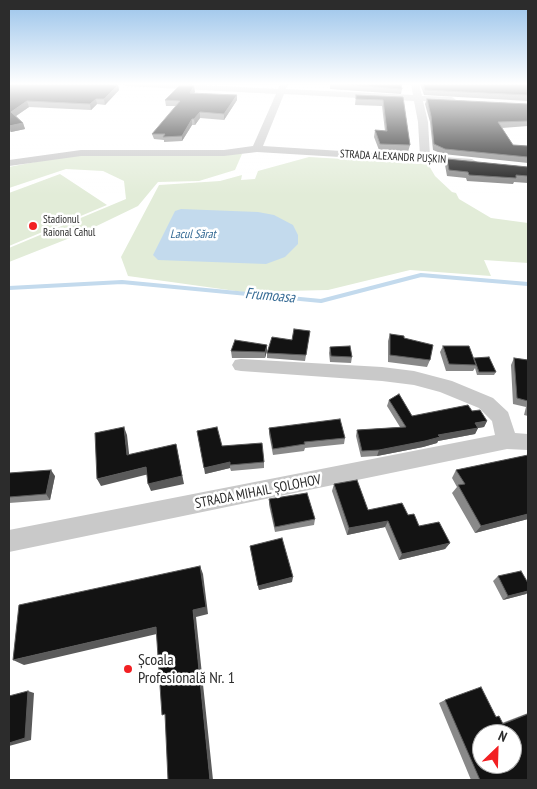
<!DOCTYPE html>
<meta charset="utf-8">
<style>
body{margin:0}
#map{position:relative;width:537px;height:789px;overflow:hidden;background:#fff;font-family:"PT Sans Narrow",sans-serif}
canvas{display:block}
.frame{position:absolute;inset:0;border:10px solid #2c2c2c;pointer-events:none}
.north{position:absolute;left:472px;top:724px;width:50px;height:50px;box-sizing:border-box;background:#fff;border:1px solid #ababab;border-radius:50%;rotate:24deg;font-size:14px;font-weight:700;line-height:20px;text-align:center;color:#2c2c2c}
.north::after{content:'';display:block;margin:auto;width:18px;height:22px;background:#f22023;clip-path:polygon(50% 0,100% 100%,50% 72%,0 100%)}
</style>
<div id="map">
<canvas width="537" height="789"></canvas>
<div class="frame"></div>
<div class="north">N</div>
</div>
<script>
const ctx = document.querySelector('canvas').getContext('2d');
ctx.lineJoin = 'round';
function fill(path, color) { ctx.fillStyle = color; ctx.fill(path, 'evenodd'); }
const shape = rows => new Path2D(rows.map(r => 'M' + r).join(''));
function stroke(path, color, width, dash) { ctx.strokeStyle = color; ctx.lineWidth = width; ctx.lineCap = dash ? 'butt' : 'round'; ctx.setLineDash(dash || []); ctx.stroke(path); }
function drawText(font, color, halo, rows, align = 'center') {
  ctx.font = font + ' "PT Sans Narrow",sans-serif'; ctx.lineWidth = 5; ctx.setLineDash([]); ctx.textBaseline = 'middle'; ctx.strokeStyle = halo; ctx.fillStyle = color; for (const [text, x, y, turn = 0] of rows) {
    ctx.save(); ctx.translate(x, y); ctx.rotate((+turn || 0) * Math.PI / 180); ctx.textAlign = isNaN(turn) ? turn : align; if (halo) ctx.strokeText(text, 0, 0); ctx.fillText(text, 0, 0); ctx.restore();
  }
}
fill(shape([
 [94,152,242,154,235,170,199,181,158,182,138,206,80,234,9,262,9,248,126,199,124,181,103,171,66,169,9,188,9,167,61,157],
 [309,157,428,164,435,176,452,192,456,193,459,199,491,218,528,223,528,263,484,260,491,276,410,270,328,290,243,292,128,276,121,257,159,185,220,181,242,175,241,180,255,179,258,171],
 [60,174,107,205,9,246,9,193]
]), '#e2ecd8');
fill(shape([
 [181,209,258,212,274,215,293,225,298,235,298,244,285,257,266,264,158,260,153,255,175,211]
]), '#c3daed');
stroke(shape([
 [9,288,122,282,321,301,421,275,528,284]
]), '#c3daed', 4);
fill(shape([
 [122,84,186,84,278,89,280,84,288,84,286,89,413,95,411,84,419,84,422,96,452,97,456,100,452,103,423,101,428,122,430,156,472,159,477,162,472,165,257,152,224,156,81,156,9,166,9,160,81,150,224,150,253,146,276,94,126,86,122,84],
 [284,94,414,101,418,122,420,156,263,146,284,94],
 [241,359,382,367,414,371,452,381,493,398,508,412,515,433,528,434,528,450,507,449,9,552,9,530,495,435,492,421,479,408,440,392,414,385,382,381,241,371,235,370,232,365,235,360,241,359]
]), '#c9c9c9');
fill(shape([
 [9,84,118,85,119,90,105,105,97,104,91,110,29,107,16,116,23,123,25,129,11,132,9,131],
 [330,84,401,84,402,89,401,94,330,89],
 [420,84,528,84,528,101,424,95],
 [195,92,193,93,237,100,224,120,200,118,195,125,192,125,182,141,164,142,164,140,154,139,152,134,176,106,166,106,165,100],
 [356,95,403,97,410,145,408,152,379,150,374,137,375,130,385,131,382,106,355,105],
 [427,99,528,104,528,126,502,128,513,145,528,146,528,163,443,154,433,150,430,122,425,104],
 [447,159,528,167,528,183,514,182,513,184,467,181,466,178,447,176,445,165],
 [390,334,404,338,430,360,427,367,388,362,388,341],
 [309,337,305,361,267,358,267,353,292,340],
 [267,345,267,351,265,358,232,358,231,351],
 [443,346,474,358,496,372,494,375,477,375,475,368,473,371,446,371,440,352],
 [330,347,352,357,351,363,330,362,329,353],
 [514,358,528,360,528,416,524,415,526,407,513,404,511,365],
 [389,400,412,416,472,411,487,421,484,427,478,428,475,434,438,441,437,443,423,447,377,456,361,457,356,436,357,430,400,427,387,406],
 [269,428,345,438,344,444,305,448,304,451,273,455,269,434],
 [222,446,264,462,264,468,231,471,230,468,205,474],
 [528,455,528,519,475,533,452,493,457,487,452,478,456,470],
 [9,473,55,476,50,500,9,503],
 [334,484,368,510,408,515,419,526,450,543,445,549,399,560,385,527,347,535,332,491],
 [269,499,315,519,314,525,275,532,269,505],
 [250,546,292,582,259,590],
 [498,576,526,594,503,600,493,581],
 [445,700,495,717,502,723,528,713,528,780,471,780,439,703]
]), '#898989');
fill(shape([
 [118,85,119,90,105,105,104,99],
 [194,86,195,92,190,98,190,93],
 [237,95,237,100,224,120,224,114],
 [96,99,97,104,91,110,90,104],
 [27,101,29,107,13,118,11,112],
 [200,112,200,118,195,125,194,119],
 [192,119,192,125,182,141,182,136],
 [23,123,25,129,11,132,9,126],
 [267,345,267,351,265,358,265,352],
 [487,421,484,427,472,429,475,423],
 [124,427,127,435,130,462,127,455],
 [478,428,475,434,438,441,437,443,423,447,377,456,379,450,438,435],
 [176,444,184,484,151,491,148,484],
 [230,462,230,468,205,474,204,468],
 [146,467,149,474,101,486,97,479],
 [51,470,55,476,50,500,46,494],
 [528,514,528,519,475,533,481,526],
 [388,521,385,527,347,535,349,528],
 [450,543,445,549,399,560,402,554],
 [200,566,203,574,208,614,196,617,213,780,210,780,193,610],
 [293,577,292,582,259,590,258,586],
 [528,591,528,593,526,594,503,600,508,596],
 [156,627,161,633,24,665,13,660],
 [28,691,34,693,31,740,9,746,9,743]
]), '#5a5a5a');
const building = shape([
 [9,84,108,84,118,85,104,99,96,99,90,104,27,101,11,112,23,123,9,126,9,84],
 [336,84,401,84,402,89,336,84],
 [423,84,528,84,528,95,425,90,423,84],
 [179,86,194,86,190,93,237,95,224,114,200,112,194,119,192,119,182,136,163,137,165,134,152,134,180,101,165,100,179,86],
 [356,95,403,97,410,145,380,144,375,130,387,131,383,100,356,99,356,95],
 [427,99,528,104,528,121,498,122,513,145,528,146,528,157,445,149,434,144,431,116,427,99],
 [447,159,528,167,528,176,516,175,516,178,469,175,468,172,449,170,447,159],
 [294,329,310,331,306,355,267,353,272,337,292,340,294,329],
 [390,334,404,336,404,338,433,345,430,360,390,355,390,334],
 [235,340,267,345,265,352,231,351,235,340],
 [350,346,352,357,331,356,330,347,350,346],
 [443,346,469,346,476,365,449,364,443,346],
 [489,357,496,372,479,372,474,358,489,357],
 [514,358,528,360,528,401,517,398,514,358],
 [399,394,412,416,468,405,472,411,480,410,487,421,475,423,478,428,438,435,440,437,425,441,379,450,362,451,357,430,406,427,389,400,399,394],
 [340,419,345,438,304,442,305,444,273,449,269,428,340,419],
 [124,427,127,455,176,444,182,476,148,484,146,467,97,479,95,433,124,427],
 [217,427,222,446,262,443,264,462,230,465,230,462,204,468,197,431,217,427],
 [528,455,528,514,481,526,458,485,465,484,456,470,528,455],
 [51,470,46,494,9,497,9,473,51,470],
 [357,480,368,510,402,503,408,515,414,514,419,526,439,522,450,543,402,554,388,521,349,528,334,484,357,480],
 [307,493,315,519,275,527,269,499,307,493],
 [282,538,293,577,258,586,250,546,282,538],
 [200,566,206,607,193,610,210,780,168,780,165,714,162,715,156,627,13,660,19,605,200,566],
 [521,571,528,583,528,591,508,596,498,576,521,571],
 [481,687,496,717,499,716,503,724,528,714,528,780,480,780,445,700,481,687],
 [482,734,512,734,512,764,482,764,482,734],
 [28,691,25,738,9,743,9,696,28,691]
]);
fill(building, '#131313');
stroke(building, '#5a5a5a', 1);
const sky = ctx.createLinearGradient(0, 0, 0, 195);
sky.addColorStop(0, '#99c3ea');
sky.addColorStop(0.43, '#fff');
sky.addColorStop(1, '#ffffff00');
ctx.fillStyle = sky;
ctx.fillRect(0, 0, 537, 195);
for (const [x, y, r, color] of [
 [33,226,5,"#f22023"],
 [128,669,5,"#f22023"]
]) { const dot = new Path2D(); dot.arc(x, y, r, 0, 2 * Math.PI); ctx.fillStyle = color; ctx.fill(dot); stroke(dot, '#fff', 2); }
drawText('11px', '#2c2c2c', '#fff', [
 ["STRADA ALEXANDR PUȘKIN",393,157,3]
]);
drawText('11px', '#2c2c2c', '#fff', [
 ["Stadionul",43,220],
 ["Raional Cahul",43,233]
], 'left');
drawText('italic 12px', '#356a94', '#fff', [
 ["Lacul Sărat",193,235]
]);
drawText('14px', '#2c2c2c', '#fff', [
 ["STRADA MIHAIL ȘOLOHOV",258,492,-11]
]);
drawText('italic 15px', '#356a94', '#fff', [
 ["Frumoasa",270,296,5]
]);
drawText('16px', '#2c2c2c', '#fff', [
 ["Școala",138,660],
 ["Profesională Nr. 1",138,678]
], 'left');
</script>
